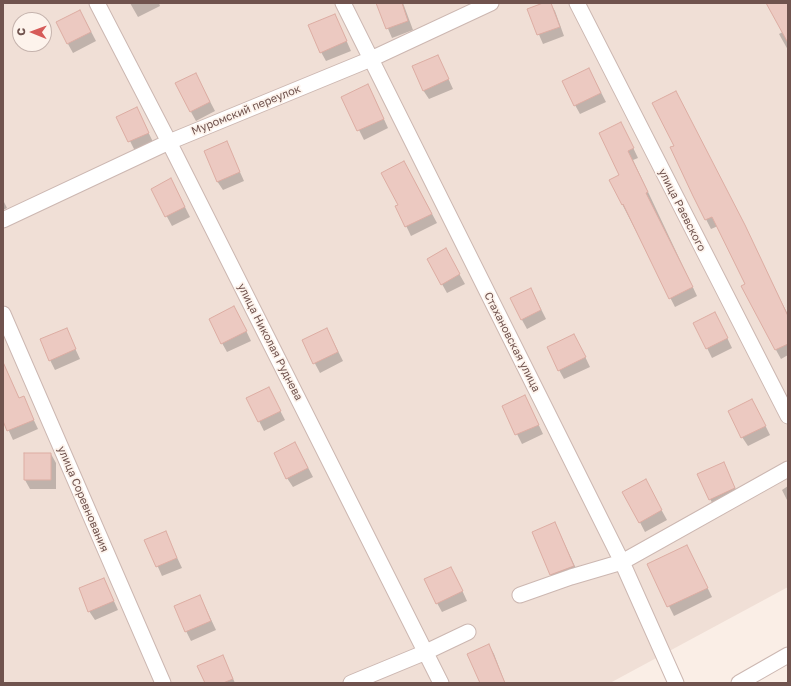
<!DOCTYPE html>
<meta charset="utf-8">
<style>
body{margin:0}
#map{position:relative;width:791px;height:686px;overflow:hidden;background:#faeee6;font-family:"Golos Text",sans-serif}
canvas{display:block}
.frame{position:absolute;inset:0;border:4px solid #70534e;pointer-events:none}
.north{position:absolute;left:12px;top:12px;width:40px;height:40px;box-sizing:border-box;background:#fdf3ec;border:1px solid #c5b3ad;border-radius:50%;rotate:271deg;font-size:11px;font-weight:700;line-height:16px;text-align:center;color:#70534e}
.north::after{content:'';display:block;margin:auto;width:14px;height:18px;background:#d65b59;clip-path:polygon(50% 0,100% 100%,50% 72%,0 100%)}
</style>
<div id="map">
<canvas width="791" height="686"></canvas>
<div class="frame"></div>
<div class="north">С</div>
</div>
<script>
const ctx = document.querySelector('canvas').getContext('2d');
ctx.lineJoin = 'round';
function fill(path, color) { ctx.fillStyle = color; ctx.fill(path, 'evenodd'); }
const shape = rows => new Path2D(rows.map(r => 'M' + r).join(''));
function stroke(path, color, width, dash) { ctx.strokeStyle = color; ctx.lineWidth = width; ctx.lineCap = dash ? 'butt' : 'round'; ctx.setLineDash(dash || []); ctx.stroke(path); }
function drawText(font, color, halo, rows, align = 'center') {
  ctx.font = font + ' "Golos Text",sans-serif'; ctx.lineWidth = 3.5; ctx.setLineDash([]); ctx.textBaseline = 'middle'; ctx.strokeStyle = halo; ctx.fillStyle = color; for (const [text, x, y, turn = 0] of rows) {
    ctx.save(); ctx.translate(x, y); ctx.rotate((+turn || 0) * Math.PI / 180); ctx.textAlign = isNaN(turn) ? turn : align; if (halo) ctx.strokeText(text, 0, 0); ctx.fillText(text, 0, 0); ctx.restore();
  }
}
fill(shape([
 [3,3,788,3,788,587,610,683,3,683],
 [20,20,44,20,44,44,20,44]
]), '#f0dfd6');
fill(shape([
 [130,3,159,3,160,6,138,17],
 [377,3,403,3,413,30,392,38],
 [546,3,550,3,555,11,564,36,543,44,528,9],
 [767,3,788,3,788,50,779,34,783,32],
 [335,15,351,51,326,61,321,52],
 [85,20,96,41,73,53,68,44],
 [438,56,453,89,429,99,423,90],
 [589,69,606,102,580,114,575,105],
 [201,84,215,111,196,121,191,112],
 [373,95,388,128,364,140,343,98],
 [137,109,153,142,135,151,118,117],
 [626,133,638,158,633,160,697,296,675,307,622,204],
 [227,143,244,181,223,190,217,181],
 [675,146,749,236,788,315,788,355,781,359,776,350,718,226,711,229,694,196],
 [409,171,437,223,411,236,397,207,399,206],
 [152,189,176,189,190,217,172,226],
 [3,200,7,208,3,210],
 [445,249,465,284,447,293,428,259],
 [531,289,546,319,527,329,522,320],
 [239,316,251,341,227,352,222,343],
 [720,323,732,348,712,358,695,324],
 [66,329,80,359,55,370,50,360],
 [332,339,343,361,320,373,303,341],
 [579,344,590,367,564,379,559,370],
 [3,362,19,399,23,397,38,429,13,440,3,418],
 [525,396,543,434,522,444,503,406],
 [273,397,285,420,264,431,259,421],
 [757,409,770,435,748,446,742,437],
 [300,452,313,477,293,487,287,478],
 [51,454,56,463,56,489,30,489,25,480],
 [723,463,740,498,715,509,698,474],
 [645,480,667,520,645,532,624,492],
 [788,486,788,502,782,490],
 [555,523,579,575,556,584,551,574],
 [165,532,182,568,162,576,146,540],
 [687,546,712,597,674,616,648,564],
 [456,577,467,601,442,612,437,603],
 [104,579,118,610,95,620,89,611],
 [200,596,216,630,191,641,186,631],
 [489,645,494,654,505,683,481,683],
 [223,656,235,683,206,683]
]), '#0003');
const building = shape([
 [376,3,402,3,408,21,386,29,376,3],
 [543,3,551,3,560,27,537,35,527,9,543,3],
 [766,3,788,3,788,43,766,3],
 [80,10,91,32,67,44,56,22,80,10],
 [335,14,347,41,320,53,308,25,335,14],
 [438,55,449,79,423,91,412,66,438,55],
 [589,68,601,93,574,106,562,81,589,68],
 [196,73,210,102,190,112,175,83,196,73],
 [368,84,384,119,357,131,341,97,368,84],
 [676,91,745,225,788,316,788,344,775,350,741,286,745,284,712,217,705,220,693,196,670,147,674,146,652,103,676,91],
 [137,107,149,133,128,142,116,117,137,107],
 [621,122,634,148,628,151,648,192,646,193,693,287,669,299,623,204,622,205,609,180,619,175,599,133,621,122],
 [227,141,240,172,217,182,204,151,227,141],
 [404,161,432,214,405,227,395,206,398,205,381,173,404,161],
 [171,178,185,207,165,217,151,189,171,178],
 [446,248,460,274,441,285,427,259,446,248],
 [531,288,541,310,521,320,510,298,531,288],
 [234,306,247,331,221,344,209,319,234,306],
 [715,312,728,338,706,349,693,323,715,312],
 [67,328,76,349,49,361,40,339,67,328],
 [327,328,338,352,313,364,302,340,327,328],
 [574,334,586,357,558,371,547,347,574,334],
 [3,362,19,398,24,396,34,420,7,431,3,421,3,362],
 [269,387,281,411,258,422,246,398,269,387],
 [525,395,539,425,515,435,502,406,525,395],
 [752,399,766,426,741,438,728,411,752,399],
 [295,442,308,468,286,479,274,453,295,442],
 [24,453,51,453,51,480,24,480,24,453],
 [724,462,735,488,709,500,697,474,724,462],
 [646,479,662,510,639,523,622,492,646,479],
 [555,522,574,566,550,575,532,532,555,522],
 [166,531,177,558,156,567,144,540,166,531],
 [687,545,708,588,667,607,647,564,687,545],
 [451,567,463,591,436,604,424,579,451,567],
 [104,578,114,601,88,612,79,588,104,578],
 [200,595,211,621,185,632,174,606,200,595],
 [489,644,505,683,480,683,467,654,489,644],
 [223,655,233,679,223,683,205,683,197,666,223,655]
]);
fill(building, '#ecc9c1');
stroke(building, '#ddada3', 1);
const street = shape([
 [97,3,169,142,441,683],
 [343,3,622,562,676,683],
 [577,3,788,416],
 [3,220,169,142,371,59,491,3],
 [3,314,163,683],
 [520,595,571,577,622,562,788,469],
 [351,683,426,652,468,632],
 [739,683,788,655]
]);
stroke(street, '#ccb7b1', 17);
stroke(street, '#fff', 15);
drawText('11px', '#70534e', '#fdf3ec', [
 ["Муромский переулок",246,110,-22],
 ["улица Раевского",682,210,63],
 ["улица Николая Руднева",270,342,63],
 ["Стахановская улица",512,342,63],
 ["улица Соревнования",83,499,67]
]);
</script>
